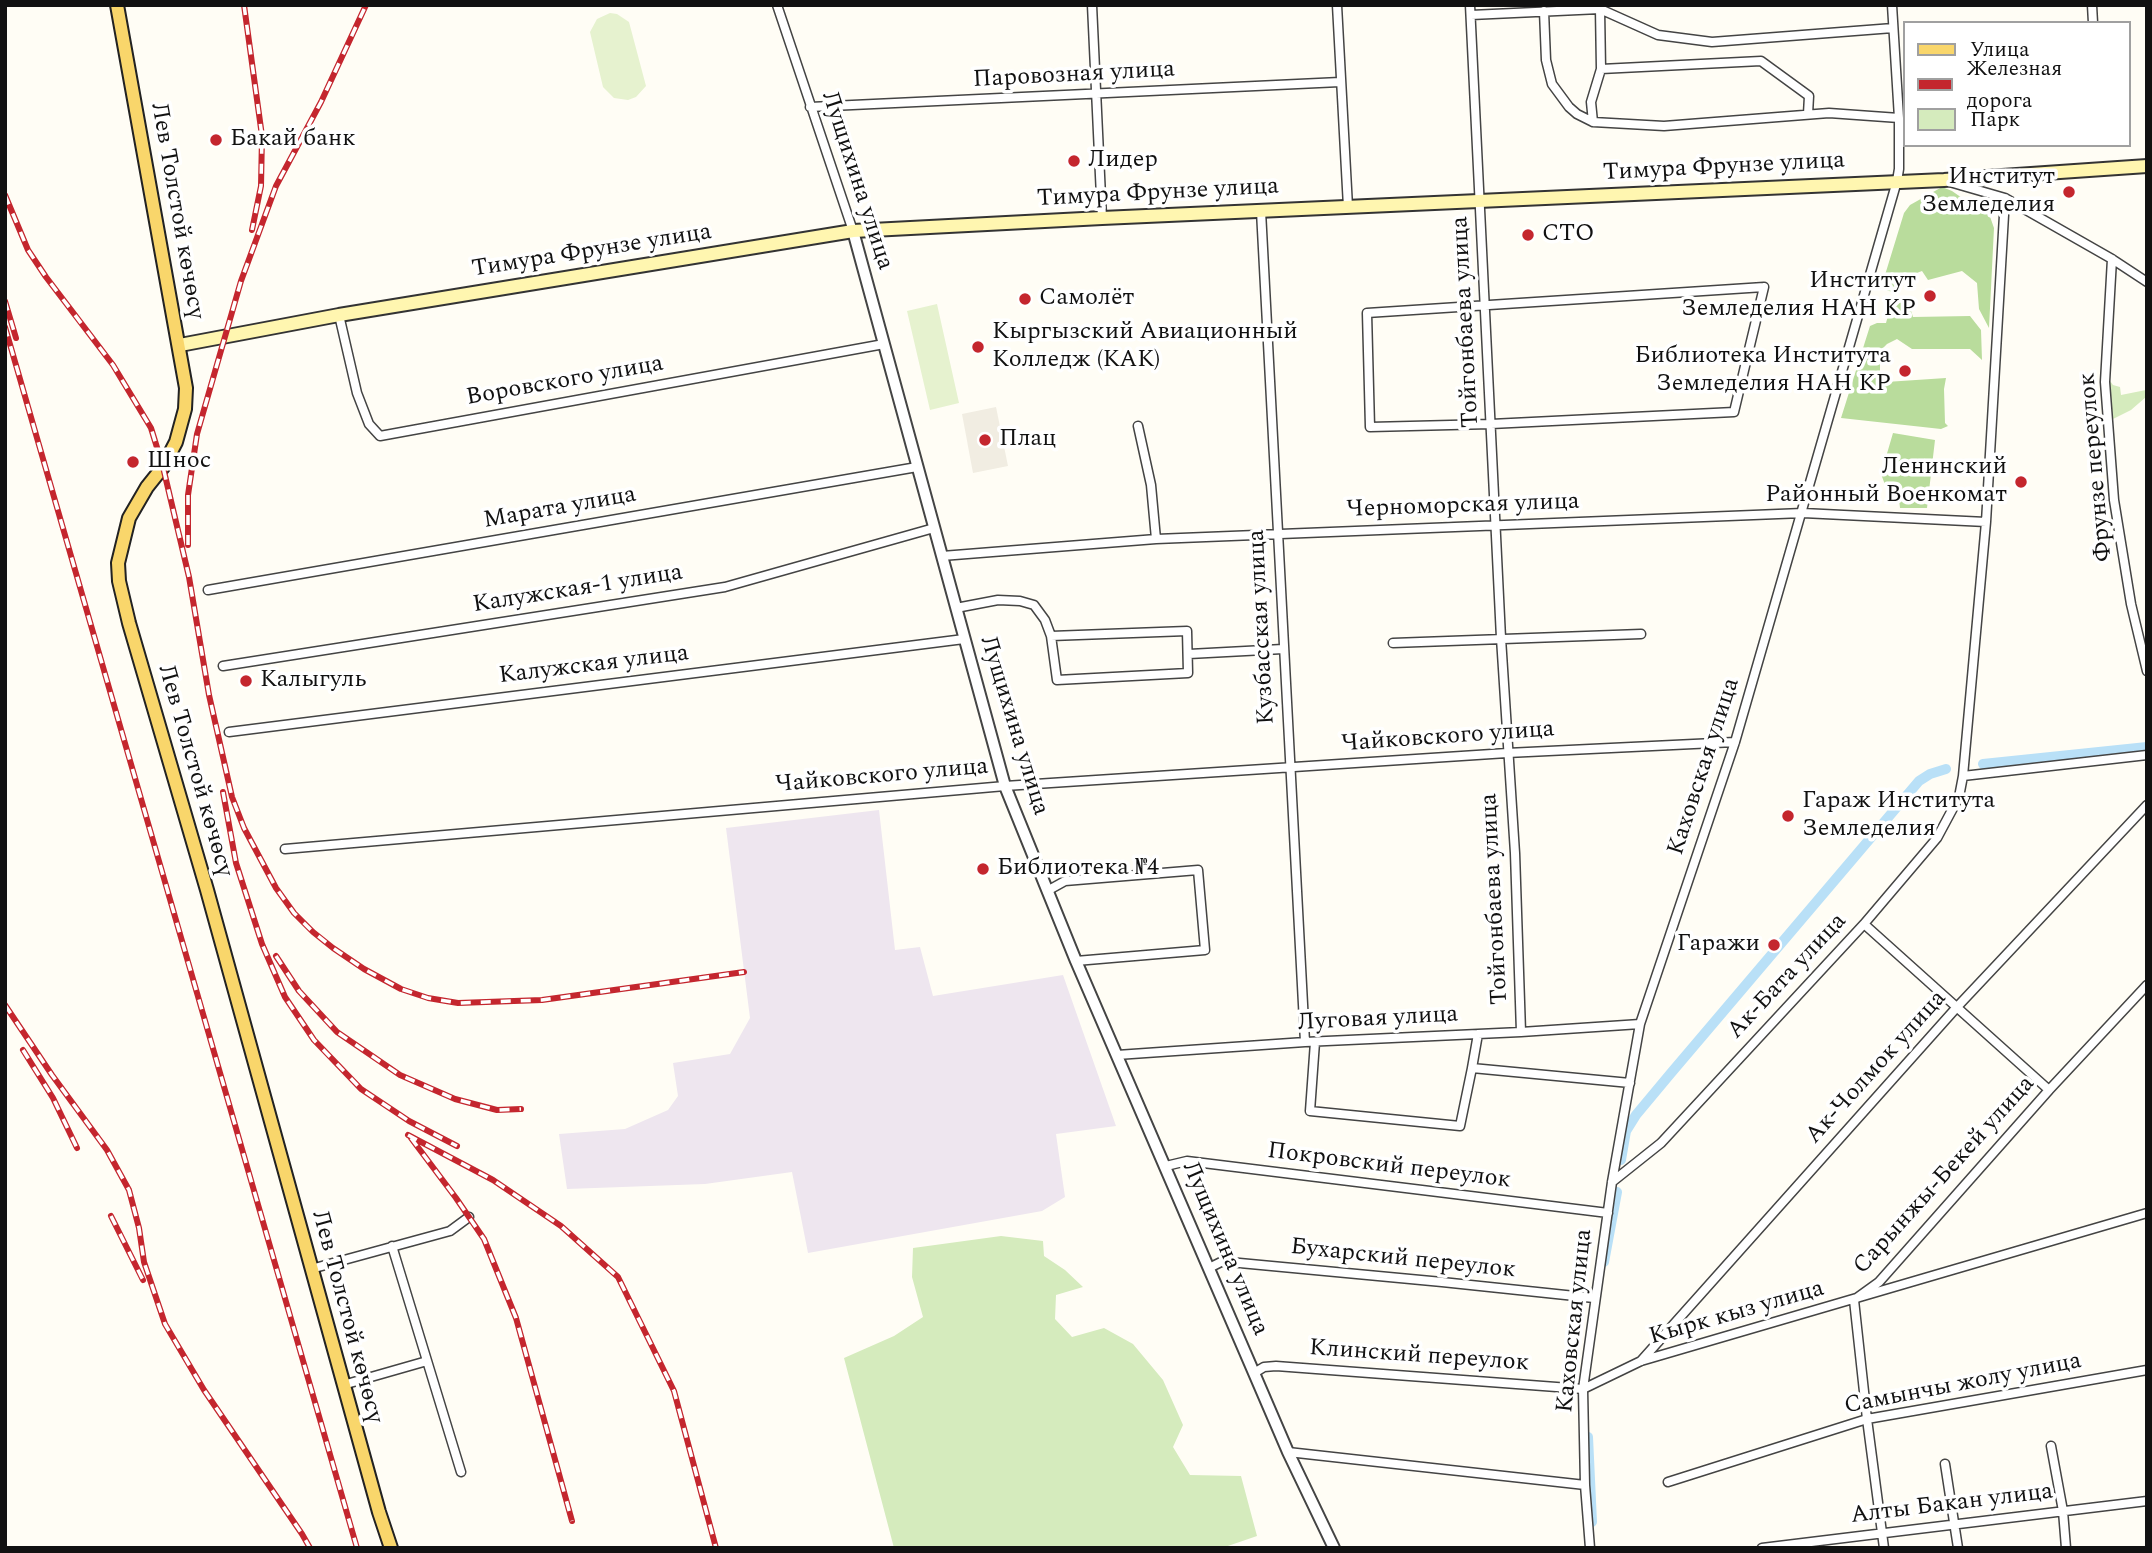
<!DOCTYPE html>
<meta charset="utf-8">
<style>
body{margin:0}
#map{position:relative;width:2152px;height:1553px;overflow:hidden;background:#fffdf5;font-family:Spectral,serif}
canvas{display:block}
.frame{position:absolute;inset:0;border:7px solid #111;pointer-events:none}
.legend{position:absolute;left:1903px;top:21px;width:228px;height:126px;box-sizing:border-box;background:#fff;border:2px solid #a0a0a0;margin:0;padding:9px 12px;list-style:none;font-size:21px;color:#111}
.legend li{display:flex;align-items:center;gap:14px;height:35px}
.legend b{width:35px;border:2px solid #a0a0a0}
</style>
<div id="map">
<canvas width="2152" height="1553"></canvas>
<div class="frame"></div>
<ul class="legend">
<li><b style="height:9px;background:#f9d66b"></b>Улица</li>
<li><b style="height:9px;background:#c4262e"></b>Железная дорога</li>
<li><b style="height:19px;background:#d5ebbd"></b>Парк</li>
</ul>
</div>
<script>
const ctx = document.querySelector('canvas').getContext('2d');
ctx.lineJoin = 'round';
function fill(path, color) { ctx.fillStyle = color; ctx.fill(path, 'evenodd'); }
const shape = rows => new Path2D(rows.map(r => 'M' + r).join(''));
function stroke(path, color, width, dash) { ctx.strokeStyle = color; ctx.lineWidth = width; ctx.lineCap = dash ? 'butt' : 'round'; ctx.setLineDash(dash || []); ctx.stroke(path); }
function drawText(font, color, halo, rows, align = 'center') {
  ctx.font = font + ' Spectral,serif'; ctx.lineWidth = 7; ctx.setLineDash([]); ctx.textBaseline = 'middle'; ctx.strokeStyle = halo; ctx.fillStyle = color; for (const [text, x, y, turn = 0] of rows) {
    ctx.save(); ctx.translate(x, y); ctx.rotate((+turn || 0) * Math.PI / 180); ctx.textAlign = isNaN(turn) ? turn : align; if (halo) ctx.strokeText(text, 0, 0); ctx.fillText(text, 0, 0); ctx.restore();
  }
}
fill(shape([
 [879,810,895,950,920,947,933,996,1063,975,1116,1126,1056,1134,1065,1197,1042,1211,808,1253,792,1172,705,1184,567,1189,559,1134,625,1129,668,1110,678,1096,673,1063,730,1054,750,1018,726,828]
]), '#eee6ef');
fill(shape([
 [2108,378,2113,385,2120,387,2121,395,2146,390,2146,397,2131,410,2111,420],
 [1001,1236,1043,1241,1044,1256,1065,1270,1083,1287,1056,1295,1055,1319,1072,1337,1104,1328,1133,1344,1163,1380,1183,1425,1173,1447,1190,1475,1241,1476,1257,1536,1222,1548,894,1548,844,1358,894,1336,923,1317,912,1277,913,1248]
]), '#d5ebbd');
fill(shape([
 [1942,187,1952,191,1965,200,1976,202,1987,208,1994,228,1989,328,1979,309,1977,283,1962,271,1928,280,1922,271,1901,279,1892,292,1881,288,1904,213,1910,205],
 [1907,298,1913,317,1970,316,1981,330,1982,360,1970,349,1912,349,1897,339,1887,344,1880,351,1880,380,1886,382,1946,378,1944,389,1945,423,1948,426,1941,429,1841,418,1870,326,1877,323,1886,323,1892,301],
 [1893,433,1935,440,1927,508,1900,508,1899,499,1887,490,1881,474]
]), '#b9dc9c');
fill(shape([
 [610,13,617,14,629,22,646,86,636,97,628,100,614,98,603,87,590,32,597,19],
 [937,304,959,403,930,410,907,311]
]), '#e6f2cf');
fill(shape([
 [996,407,1008,466,973,473,962,414]
]), '#f1ede2');
stroke(shape([
 [1983,764,2147,747],
 [1621,1160,1626,1131,1636,1115,1671,1073,1919,781,1930,774,1946,769],
 [1604,1262,1617,1192],
 [1588,1437,1592,1522]
]), '#b9e0f7', 10);
const minor = shape([
 [777,5,853,231],
 [1092,5,1102,218],
 [1337,5,1348,207],
 [1470,5,1501,638,1515,853,1521,1032],
 [2092,5,2093,23],
 [1600,9,1601,69,1591,102,1593,122,1664,126,1829,113,1899,118],
 [1544,11,1546,60,1552,84,1569,107,1577,114,1593,122],
 [1471,15,1600,9,1658,35,1712,42,1893,28],
 [1601,69,1761,61,1809,96,1808,114],
 [810,107,1340,82],
 [1953,183,2005,198,2112,259,2147,282],
 [2005,198,1986,522,1963,776,2147,755],
 [1261,211,1305,1042],
 [2112,259,2105,382,2114,500,2131,604,2147,671],
 [1764,287,1734,412,1491,424,1370,427,1367,313,1764,287],
 [339,315,357,393,369,424,380,436,884,344],
 [1138,426,1151,485,1156,539],
 [942,556,1156,539,1803,513,1986,522],
 [208,590,917,467],
 [956,608,998,600,1020,601,1034,605,1045,620,1051,636,1057,680,1188,673,1187,631,1051,636],
 [1393,643,1641,634],
 [1189,654,1283,649],
 [223,666,725,587,934,528],
 [229,732,964,639],
 [285,849,1005,786,1507,753,1735,742],
 [1047,891,1065,881,1198,870,1205,950,1076,961],
 [1864,924,2049,1090],
 [1315,1042,1310,1111,1460,1126,1472,1068,1630,1083],
 [1117,1055,1305,1042,1521,1032,1640,1024],
 [1472,1068,1478,1034],
 [1166,1166,1187,1161,1608,1213],
 [1612,1182,1661,1143,1864,924,1937,838,1959,797,1963,776],
 [392,1246,461,1472],
 [1209,1268,1221,1262,1229,1262,1442,1282,1594,1298],
 [311,1269,450,1231,469,1217],
 [1641,1361,1957,1007,2147,805],
 [1254,1373,1264,1367,1276,1366,1583,1389,1641,1361,2147,1213],
 [343,1385,427,1361],
 [2051,1446,2063,1511,2066,1548],
 [1288,1452,1585,1485],
 [1945,1464,1958,1548],
 [1668,1482,1867,1419,2147,1370],
 [1590,1548,1585,1485,1583,1389,1612,1182,1640,1024,1735,742,1897,181,1899,169,1899,118,1892,5],
 [1762,1548,2147,1501],
 [1884,1548,1867,1419,1854,1300,1879,1282,2049,1090,2147,985]
]);
const tertiary = shape([
 [853,231,1005,786,1076,961,1254,1373,1288,1452,1334,1548]
]);
const secondary = shape([
 [180,345,339,315,853,231,1102,218,1944,180,2147,166]
]);
const primary = shape([
 [117,5,186,388,185,409,176,442,163,467,147,487,129,518,118,563,119,581,129,623,207,890,379,1512,391,1548]
]);
stroke(minor, '#444', 11);
stroke(tertiary, '#444', 14);
stroke(secondary, '#333', 16);
stroke(primary, '#222', 16);
stroke(minor, '#fff', 8);
stroke(tertiary, '#fff', 10);
stroke(secondary, '#fff6b0', 12);
stroke(primary, '#f9d66b', 12);
const rail = shape([
 [244,5,262,136,261,186,252,230],
 [5,195,28,250,46,277,113,365,151,428,163,467,189,577,209,695,232,797,244,828,276,888,294,913,313,932,333,948,364,969,401,989,428,998,458,1003,542,1000,744,972],
 [5,301,16,338],
 [5,327,357,1548],
 [188,545,188,495,197,434,241,281,276,186,321,102,366,5],
 [223,792,236,863,262,944,285,997,314,1040,361,1089,409,1121,457,1146],
 [276,956,299,991,337,1032,400,1075,455,1099,497,1110,521,1109],
 [5,1005,52,1075,107,1150,129,1190,139,1228,144,1262,165,1324,204,1390,302,1534,310,1548],
 [23,1050,53,1098,77,1148],
 [408,1135,493,1180,561,1226,618,1277,674,1391,716,1548],
 [411,1138,456,1198,484,1239,516,1318,572,1521],
 [111,1216,143,1280]
]);
stroke(rail, '#c4262e', 6);
stroke(rail, '#fff', 3.5, [10]);
for (const [x, y, r, color] of [
 [216,140,7,"#c4262e"],
 [1074,161,7,"#c4262e"],
 [2069,192,7,"#c4262e"],
 [1528,235,7,"#c4262e"],
 [1930,296,7,"#c4262e"],
 [1025,299,7,"#c4262e"],
 [978,347,7,"#c4262e"],
 [1905,371,7,"#c4262e"],
 [985,440,7,"#c4262e"],
 [133,462,7,"#c4262e"],
 [2021,482,7,"#c4262e"],
 [246,681,7,"#c4262e"],
 [1788,816,7,"#c4262e"],
 [983,869,7,"#c4262e"],
 [1774,945,7,"#c4262e"]
]) { const dot = new Path2D(); dot.arc(x, y, r, 0, 2 * Math.PI); ctx.fillStyle = color; ctx.fill(dot); stroke(dot, '#fff', 2.5); }
drawText('24px', '#111', '#fff', [
 ["Паровозная улица",1074,76,-3],
 ["Тимура Фрунзе улица",1724,168,-3],
 ["Лущихина улица",856,181,72],
 ["Тимура Фрунзе улица",1158,194,-3],
 ["Лев Толстой көчөсү",176,211,80],
 ["Тимура Фрунзе улица",592,252,-9],
 ["Тойгонбаева улица",1467,322,-93],
 ["Воровского улица",565,382,-10],
 ["Фрунзе переулок",2097,467,-95],
 ["Черноморская улица",1463,507,-2],
 ["Марата улица",560,509,-10],
 ["Калужская-1 улица",578,590,-9],
 ["Кузбасская улица",1263,627,-93],
 ["Калужская улица",594,666,-7],
 ["Лущихина улица",1013,726,73],
 ["Чайковского улица",1448,738,-4],
 ["Каховская улица",1705,767,-72],
 ["Лев Толстой көчөсү",194,771,74],
 ["Чайковского улица",882,777,-5],
 ["Тойгонбаева улица",1496,899,-93],
 ["Ак-Бата улица",1788,977,-47],
 ["Луговая улица",1378,1020,-3],
 ["Ак-Чолмок улица",1877,1068,-48],
 ["Покровский переулок",1389,1167,7],
 ["Сарынжы-Бекей улица",1945,1176,-48],
 ["Лущихина улица",1224,1249,67],
 ["Бухарский переулок",1403,1260,6],
 ["Кырк кыз улица",1737,1314,-16],
 ["Лев Толстой көчөсү",346,1317,75],
 ["Каховская улица",1576,1321,-84],
 ["Клинский переулок",1419,1357,4],
 ["Самынчы жолу улица",1963,1385,-11],
 ["Алты Бакан улица",1952,1505,-7]
]);
drawText('24px', '#111', '#fff', [
 ["Бакай банк",230,140],
 ["Лидер",1088,161],
 ["Институт",2055,178,"right"],
 ["Земледелия",2055,206,"right"],
 ["СТО",1542,235],
 ["Институт",1916,282,"right"],
 ["Земледелия НАН КР",1916,310,"right"],
 ["Самолёт",1039,299],
 ["Кыргызский Авиационный",992,333],
 ["Колледж (КАК)",992,361],
 ["Библиотека Института",1891,357,"right"],
 ["Земледелия НАН КР",1891,385,"right"],
 ["Плац",999,440],
 ["Шнос",147,462],
 ["Ленинский",2007,468,"right"],
 ["Районный Военкомат",2007,496,"right"],
 ["Калыгуль",260,681],
 ["Гараж Института",1802,802],
 ["Земледелия",1802,830],
 ["Библиотека №4",997,869],
 ["Гаражи",1760,945,"right"]
], 'left');
</script>
